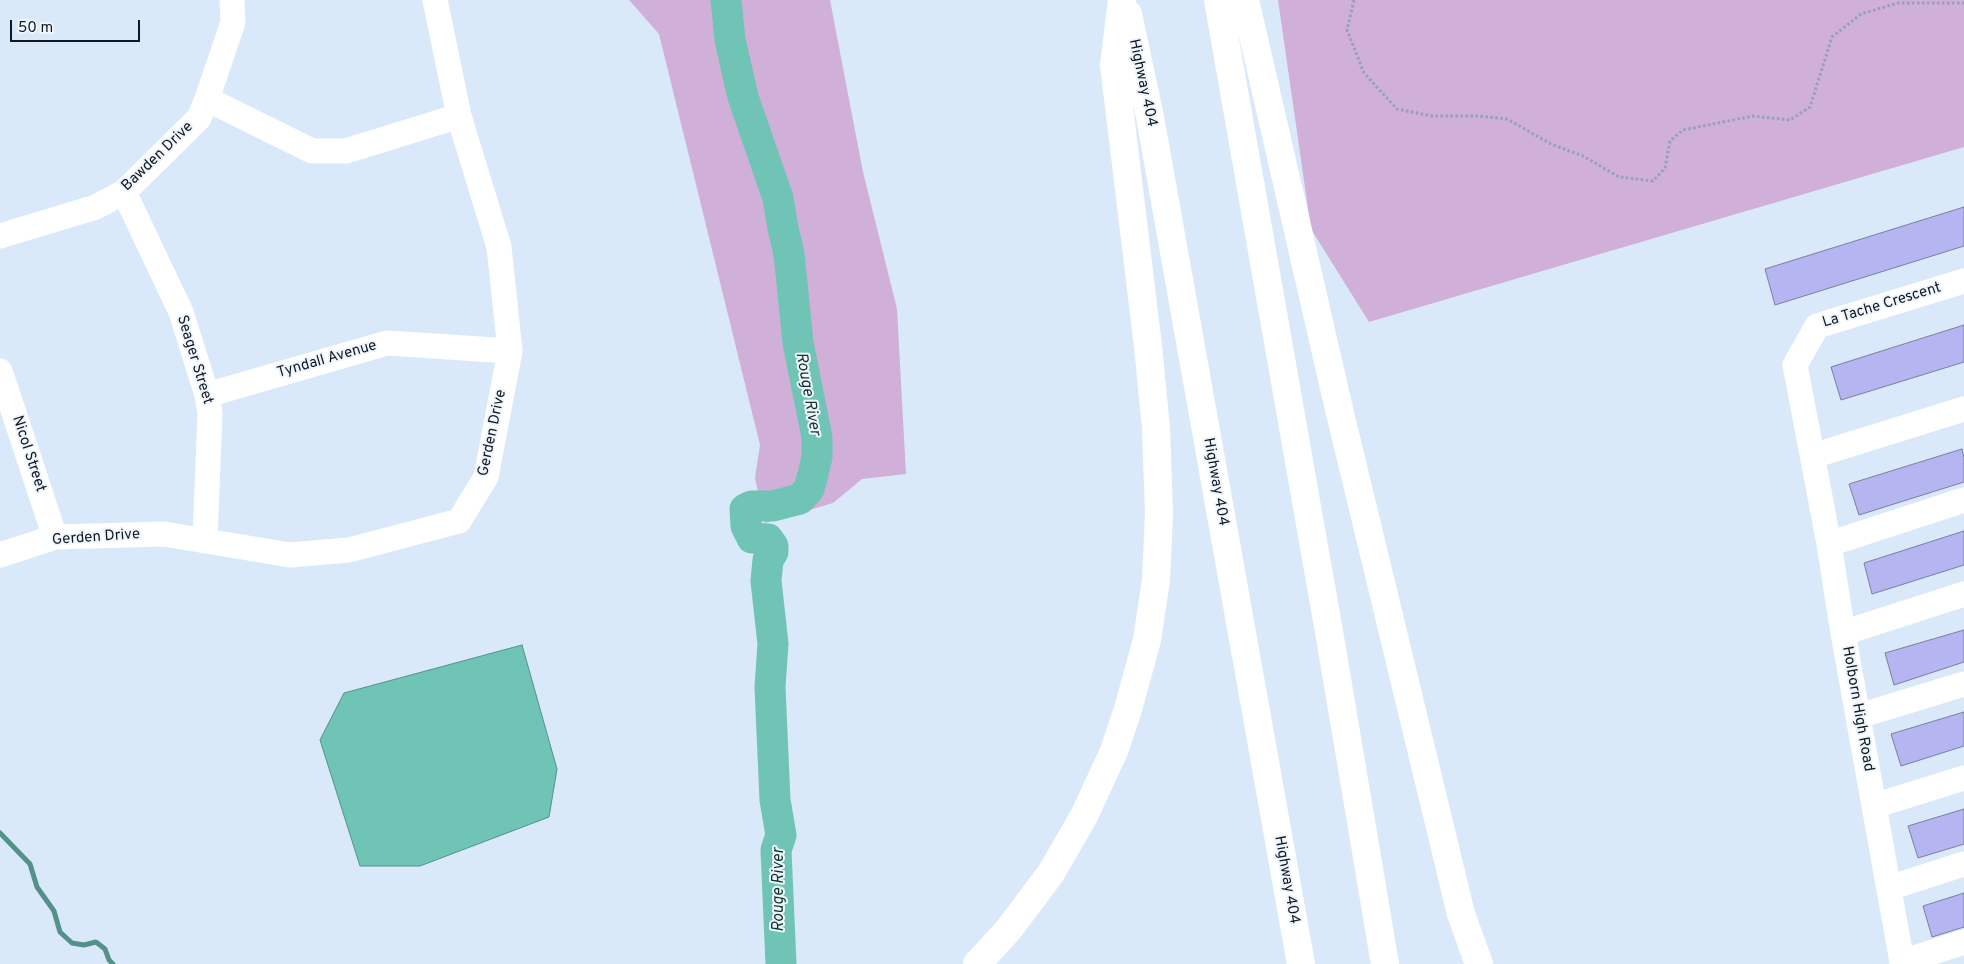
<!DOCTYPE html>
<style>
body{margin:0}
#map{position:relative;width:1964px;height:964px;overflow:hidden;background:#dae9fa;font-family:Overpass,sans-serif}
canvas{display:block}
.scale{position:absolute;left:10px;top:20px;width:130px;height:22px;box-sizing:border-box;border:2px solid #0f1922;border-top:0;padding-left:6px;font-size:15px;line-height:18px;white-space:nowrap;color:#0f1922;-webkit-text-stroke:4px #f0f5fb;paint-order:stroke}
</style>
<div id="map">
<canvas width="1964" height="964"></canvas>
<div class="scale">50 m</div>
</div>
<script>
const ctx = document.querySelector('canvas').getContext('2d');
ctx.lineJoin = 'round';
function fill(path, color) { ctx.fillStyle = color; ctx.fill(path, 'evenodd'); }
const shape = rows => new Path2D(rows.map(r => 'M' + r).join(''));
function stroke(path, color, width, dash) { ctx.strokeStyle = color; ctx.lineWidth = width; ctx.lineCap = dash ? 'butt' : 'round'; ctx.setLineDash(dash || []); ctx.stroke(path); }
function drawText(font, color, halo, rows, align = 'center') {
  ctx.font = font + ' Overpass,sans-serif'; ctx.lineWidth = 4; ctx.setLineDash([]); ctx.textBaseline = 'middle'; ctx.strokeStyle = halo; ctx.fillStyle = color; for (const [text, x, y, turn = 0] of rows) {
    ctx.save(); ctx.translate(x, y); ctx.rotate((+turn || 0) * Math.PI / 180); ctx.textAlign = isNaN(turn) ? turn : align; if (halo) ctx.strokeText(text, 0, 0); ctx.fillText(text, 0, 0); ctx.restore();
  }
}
fill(shape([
 [629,0,830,0,863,172,897,309,906,474,862,479,833,503,765,523,755,478,760,445,659,34],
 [1278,0,1964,0,1964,147,1369,322,1311,229]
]), '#d0afd9');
const water = shape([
 [522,645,557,769,549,817,420,866,360,866,320,740,344,693,522,645]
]);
fill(water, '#70c4b6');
stroke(water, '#53918a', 1);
stroke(shape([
 [0,833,30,864,37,887,54,911,60,932,72,943,84,945,96,942,105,949,109,960,113,964]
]), '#53918a', 5);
stroke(shape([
 [726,0,730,40,743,97,778,198,783,228,789,254,798,343,817,437,817,457,813,474,809,489,800,499,773,506,751,506,745,509,746,526,752,538,768,539,773,546,773,552,768,560,766,581,773,644,770,687,775,800,781,835,776,850,781,964]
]), '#70c4b6', 31);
const building = shape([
 [1964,207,1964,246,1775,305,1765,269,1964,207],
 [1964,325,1964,362,1841,400,1831,367,1964,325],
 [1962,449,1964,458,1964,482,1859,515,1849,484,1962,449],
 [1964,531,1964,565,1872,594,1864,563,1964,531],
 [1964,630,1964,662,1894,685,1885,653,1964,630],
 [1964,712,1964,746,1901,766,1891,734,1964,712],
 [1964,809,1964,844,1918,858,1908,826,1964,809],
 [1964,893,1964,927,1932,937,1923,906,1964,893]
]);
fill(building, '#b5b5f2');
stroke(building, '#7d7d9c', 1);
stroke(shape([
 [1354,0,1347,30,1364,73,1397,109,1432,116,1478,116,1507,119,1551,144,1583,156,1619,177,1653,181,1665,168,1670,141,1683,130,1753,116,1790,120,1810,107,1832,37,1861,14,1898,3,1964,3]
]), '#95a2b0', 3, [2.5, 2.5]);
stroke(shape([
 [207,99,312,151,346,151,459,116],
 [124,192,181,312,207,395,210,413,205,540],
 [0,236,96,207,124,192,199,118,207,99,233,22,232,0],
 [1964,281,1817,326,1795,365,1829,544,1843,633,1902,962,1964,942],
 [0,371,55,537],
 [207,395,387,343,510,351],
 [1813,456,1964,409],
 [1829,544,1964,500],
 [0,555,55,537,164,534,290,555,349,550,459,521,486,477,510,351,499,247,459,116,435,0],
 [1843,633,1964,594],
 [1859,716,1964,684],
 [1874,806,1964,778],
 [1889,888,1964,864]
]), '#fff', 25);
stroke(shape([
 [1218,0,1332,649,1385,964],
 [1245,0,1339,409,1461,914,1479,964],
 [1128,14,1150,117,1301,964],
 [977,964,1009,929,1051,873,1084,816,1114,751,1128,709,1147,640,1156,580,1159,514,1156,428,1148,346,1114,65,1122,0]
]), '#fff', 28);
drawText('15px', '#0f1922', '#f0f5fb', [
 ["Highway 404",1142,83,78],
 ["Bawden Drive",158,157,-44],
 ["La Tache Crescent",1882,306,-17],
 ["Seager Street",194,360,73],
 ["Tyndall Avenue",327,360,-16],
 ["Gerden Drive",493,433,-78],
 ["Nicol Street",28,454,72],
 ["Highway 404",1215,482,80],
 ["Gerden Drive",96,538,-4],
 ["Holborn High Road",1857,709,80],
 ["Highway 404",1286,880,80]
]);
drawText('italic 16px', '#0b342e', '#f0f5fb', [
 ["Rouge River",807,394,80],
 ["Rouge River",780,890,-90]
]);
</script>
